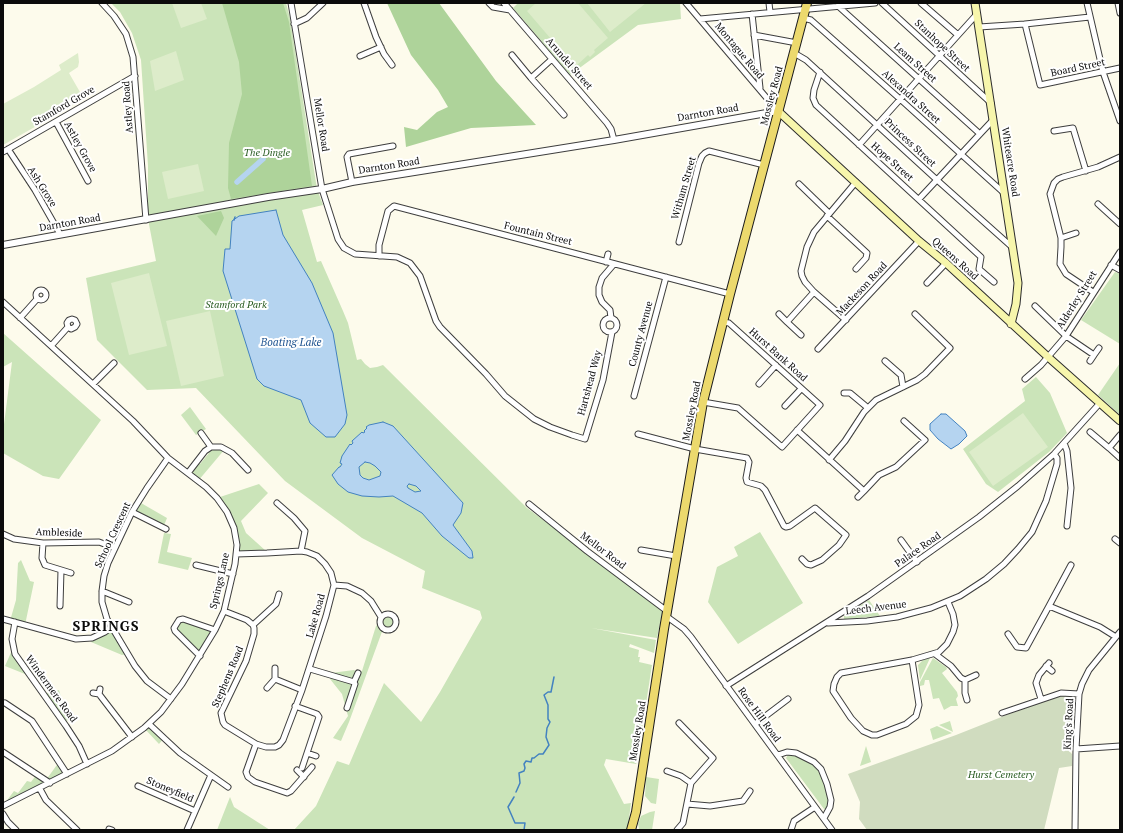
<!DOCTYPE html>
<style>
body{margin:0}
#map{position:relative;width:1123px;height:833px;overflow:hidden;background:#fdfbec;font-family:"PT Serif",serif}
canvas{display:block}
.frame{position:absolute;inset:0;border:4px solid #0b0b0b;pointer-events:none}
</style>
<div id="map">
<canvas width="1123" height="833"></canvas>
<div class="frame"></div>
</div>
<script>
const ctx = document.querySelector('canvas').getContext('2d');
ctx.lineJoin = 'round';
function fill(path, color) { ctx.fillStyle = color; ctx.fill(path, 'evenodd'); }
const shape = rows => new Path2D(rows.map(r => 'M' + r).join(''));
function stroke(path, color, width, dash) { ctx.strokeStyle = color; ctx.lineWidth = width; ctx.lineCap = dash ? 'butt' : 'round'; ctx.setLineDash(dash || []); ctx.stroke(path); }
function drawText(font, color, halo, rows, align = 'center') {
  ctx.font = font + ' "PT Serif",serif'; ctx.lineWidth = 4; ctx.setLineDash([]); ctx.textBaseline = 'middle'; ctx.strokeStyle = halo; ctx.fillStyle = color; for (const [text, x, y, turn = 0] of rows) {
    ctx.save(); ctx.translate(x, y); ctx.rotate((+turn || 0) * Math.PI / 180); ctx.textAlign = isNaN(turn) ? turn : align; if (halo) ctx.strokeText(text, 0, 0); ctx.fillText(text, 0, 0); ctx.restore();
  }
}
fill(shape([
 [111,3,286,3,290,18,317,189,323,205,302,210,317,262,321,261,343,311,348,323,357,360,361,359,365,364,370,368,377,367,383,365,527,508,663,608,657,638,591,628,656,640,654,653,630,644,629,647,639,650,638,657,640,657,639,662,652,665,637,762,636,764,606,759,604,765,624,804,631,803,628,826,626,830,294,830,316,806,337,761,349,765,384,683,421,722,440,692,482,618,480,611,422,588,425,571,362,538,285,481,196,388,147,390,97,340,86,278,156,261,148,219,148,166,141,60,132,33,120,12],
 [518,3,680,3,681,19,638,25,570,75,513,8],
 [1115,272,1120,274,1120,344,1081,320],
 [3,333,101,420,59,479,43,476,3,453,3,432,12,362,3,367],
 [1120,363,1120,415,1098,395],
 [1036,377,1050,393,1067,433,1049,452,998,492,986,484,963,449,1025,401,1022,389],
 [190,407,206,429,196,435,181,415],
 [207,449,225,449,198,481,188,473,195,462,200,464,209,453],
 [259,484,268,493,241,521,246,533,266,551,236,554,234,528,217,498],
 [139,500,141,503,167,518,163,528,132,512],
 [760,532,803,603,738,644,708,602,717,567,738,556,734,547],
 [164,533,171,534,167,552,192,558,188,570,158,563],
 [21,560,30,581,34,582,25,625,10,621,16,600,18,563],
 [869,600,880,616,844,619,844,616],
 [385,614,393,615,396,620,396,624,391,630,383,629,349,722,341,741,333,738,348,716,342,694,330,679,331,673,354,670,358,673,362,671,376,626,379,623,380,619],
 [179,620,215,630,200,656,175,631],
 [112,627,128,654,122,655,91,642,89,639],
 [13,648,30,676,5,666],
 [930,658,920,680,918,665,923,660],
 [933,658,946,667,947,669,942,673,957,692,958,696,956,699,958,706,951,706,944,710,939,698,933,699,929,680,925,680,924,685,920,686,920,682],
 [59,690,68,720,64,722,43,694],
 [950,721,953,732,939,725],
 [149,724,164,738,159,744,144,728],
 [937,726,952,733,933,740,930,729],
 [866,746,871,762,860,766],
 [791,754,797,755,810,762,816,767,824,780,828,793,828,806,826,809,824,809,786,758,788,755],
 [59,762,67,774,5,803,14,791,18,793,27,781,31,782,37,774,46,780],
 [646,777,659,779,656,804,651,803,645,796],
 [230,797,234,807,270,830,217,830],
 [655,811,652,830,639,829,638,824,641,816,650,812]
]), '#cbe4b9');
fill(shape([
 [222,3,283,3,289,22,312,186,231,199,228,188,229,143,242,94,239,62],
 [387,3,439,3,496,81,536,125,471,128,406,147,404,127,417,130,437,112,448,107,438,90,411,55],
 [221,211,224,218,216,236,197,216]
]), '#aed39a');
fill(shape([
 [1057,695,1071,696,1072,742,1069,745,1069,751,1072,754,1072,766,1059,768,1044,830,867,830,859,819,860,802,848,774,956,735]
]), '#d0dcbf');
fill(shape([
 [172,3,201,3,207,19,181,28],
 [536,3,578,3,608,38,594,50,595,52,590,57,588,55,575,67,527,11],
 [587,3,646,3,610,32],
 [176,51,184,80,155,91,150,61],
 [78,53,79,62,78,67,69,73,84,99,3,145,3,104,34,87,61,70,59,65],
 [198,164,204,191,168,199,162,172],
 [149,273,167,346,129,355,111,283],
 [210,311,224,376,181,386,166,321],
 [1023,413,1048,447,993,486,969,452]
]), '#ddecca');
const water = shape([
 [276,210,283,235,312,283,333,333,347,415,345,424,335,437,326,437,310,423,301,400,264,386,257,379,223,271,225,249,230,249,232,221,239,216,276,210],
 [941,414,946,414,965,431,967,436,959,444,951,449,938,439,930,430,930,424,941,414],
 [383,422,393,426,463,503,461,513,453,525,472,551,473,558,469,558,442,536,422,513,393,496,379,497,362,496,348,492,338,484,332,475,339,467,340,467,342,464,340,463,342,456,350,444,351,445,353,443,352,441,362,432,363,433,365,432,364,431,367,428,366,427,369,425,383,422],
 [365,462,370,463,375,466,381,472,380,476,369,480,363,478,360,475,359,467,365,462],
 [409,484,416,486,421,491,415,492,408,488,407,486,409,484]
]);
fill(water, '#b5d4f0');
stroke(water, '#4382c0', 1);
stroke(shape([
 [234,220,235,217],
 [516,792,520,783,519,773,524,771,525,768,524,764,526,761,531,762,532,758,534,758,539,754,543,754,549,745,546,737,547,728,550,722,548,719,548,705,544,695,548,692,551,692,554,677],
 [514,797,508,807,515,823,525,823,524,830]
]), '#4382c0', 1.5);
stroke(shape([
 [237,182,263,159]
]), '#b5d4f0', 5.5);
const minor = shape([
 [102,3,114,16,126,34,133,57,146,220],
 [291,3,322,189,338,239,344,248,355,254,397,257,410,263,420,276,436,321,440,327,486,374,505,396,534,419,550,427,572,435,585,439,603,380,612,332],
 [364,3,376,37,384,54,392,65],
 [489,3,493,7,510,10],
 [504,3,607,123,611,129,614,140],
 [686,3,771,103,778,111],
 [769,3,770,12],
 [882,3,991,103],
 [921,3,958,35],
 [1087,3,1103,72,1120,121],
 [1118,3,1120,13],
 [838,6,980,134],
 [752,14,760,88],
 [803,18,811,20,900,99,1004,193],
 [700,19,875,3],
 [294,24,307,18,323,3],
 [1025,24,1040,85,1120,68],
 [979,27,1025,24,1090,17],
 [754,35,797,43],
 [794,53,806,60,937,180,1012,247],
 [512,55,531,78],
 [360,56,381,47],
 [552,59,531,78,564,115],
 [820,72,814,90,813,98,816,105,981,257,979,269,994,282],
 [56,122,88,181],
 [1054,131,1073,128,1086,171],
 [859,145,977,14],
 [8,149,35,190,60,234],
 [3,152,135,76],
 [352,182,347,157,349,154,393,146],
 [799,184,829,213],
 [919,199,993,120],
 [1098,204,1120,224],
 [827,216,867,253,866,258,856,269],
 [1076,233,1061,238,1061,247,1060,264,1066,274,1093,292],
 [1061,238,1050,194,1054,183,1058,179,1063,177,1098,167,1120,157],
 [679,242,699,163,702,156,705,153,709,151,713,152,764,165],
 [379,256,379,245,388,211,394,206,730,294],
 [606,262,608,254],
 [1111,265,1120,270],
 [927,283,946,263],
 '36 295a5 5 0 1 1 10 0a5 5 0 1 1-10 0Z',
 [3,302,133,421,168,458,206,487,217,498,227,512,234,528,237,545,235,564,224,611,215,630,182,684,161,712,144,728,112,751,3,806],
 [1035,306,1066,336,1094,355,1099,348],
 [779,314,787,322],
 '603 325a7 7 0 1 1 14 0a7 7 0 1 1-14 0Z',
 [20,318,37,299],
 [611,318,610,310,602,302,599,295,599,287,602,278,614,264],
 [846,320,814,292,805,282,802,276,801,271,807,247,814,232,856,182],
 [801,335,787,322,814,292],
 [51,346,68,327,67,323,69,320,72,319,75,320,77,324,75,327,71,329,68,327],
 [818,349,919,241],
 [885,361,901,375,903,387],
 [1090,361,1094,355],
 [1025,379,1041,365,1066,336,1120,252],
 [93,384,114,363],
 [759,384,776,365],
 [844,393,850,393,868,408],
 [634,396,666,277],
 [703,402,738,408,782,447,820,405,729,323,723,322],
 [785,406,801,389],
 [797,430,864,491,879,475,896,467,925,440,904,421],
 [1090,432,1109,448,1120,435],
 [638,434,695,449,747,458,749,462,746,478,747,482,761,486,765,490,784,526,786,527,790,526,815,508,846,535,839,545,822,560,811,565,807,564,802,559],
 [1064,443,1067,451,1071,488,1067,526],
 [211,447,221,447,232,453,248,470],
 [1109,448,1120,458],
 [168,458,147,488,132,512,108,563,104,576,102,591,102,602,107,619,135,666,147,681,171,699],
 [829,460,845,441,864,412,876,400,917,380,925,374,950,348,915,314],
 [188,473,205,451,211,447,201,433],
 [858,497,864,491],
 [277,503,294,518,305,531,301,551],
 [529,504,587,551,667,611],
 [132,512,166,529],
 [3,534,14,539,43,543,99,542,115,548],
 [1115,539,1120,543],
 [901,540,917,562],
 [43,543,42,558,45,565,71,573],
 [641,550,676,556],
 [196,565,233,574],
 [1071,565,1049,606,1100,627,1116,637],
 [334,585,347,586,362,593,371,601,381,617],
 [102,591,129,602],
 [60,606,61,570],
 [224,611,247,620,253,625,254,628,254,634,246,661,221,713,223,722,225,725,256,744,266,747,275,747,279,745,283,740,302,690,326,616,334,585,331,573,325,564,317,556,307,552,301,551,267,553,236,554],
 '380 622a8 8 0 1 1 16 0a8 8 0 1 1-16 0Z',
 [666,616,684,629,691,637,832,830],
 [3,619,76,639,92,638,105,632,112,627],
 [15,622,12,639,15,654,66,726,79,746,87,764],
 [828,623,867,621,897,617,931,608,960,596,986,579,1004,564,1018,549,1032,532,1046,501,1057,464,1057,458,1054,454],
 [253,625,276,604,279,594],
 [1008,634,1017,647,1026,648,1049,606],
 [935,654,951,666,961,678,965,680,965,693,967,700],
 [200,656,175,631,174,628,179,620,183,619,215,630],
 [912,660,919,705,916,716,906,724,877,735,872,735,863,731,851,718,833,691,834,684,837,677,841,673,912,660,939,652,947,644,953,632,955,625,953,614,948,602],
 [1046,666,1052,671],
 [310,669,354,682,355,684,347,708],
 [275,679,302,690],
 [965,680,976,675],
 [354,682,358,673],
 [726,686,868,596,979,517,1018,486,1054,454,1100,403],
 [267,688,275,679,275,668],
 [93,693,99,694,100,689],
 [99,694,132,737],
 [1041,699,1036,683,1039,675,1049,663],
 [5,703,32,721,67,774],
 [295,706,317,714,319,717,302,768],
 [1002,713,1061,693,1079,694],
 [679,723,713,758,691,783],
 [149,724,180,753,228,787],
 [755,724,788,699],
 [256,744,246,772,248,777,255,782,287,793,291,791,312,767],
 [1076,749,1120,746],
 [3,752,50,783],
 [307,753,316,756],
 [778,755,787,752,796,753,814,762,821,769,827,784,831,800,830,807,824,818],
 [297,770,304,777],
 [667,771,681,776,691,783,683,823,677,830],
 [138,786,195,811],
 [40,789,46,800,77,830],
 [687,804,710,806,743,801,750,791],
 [3,814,8,822,16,830],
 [109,829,112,830],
 [187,830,211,775],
 [791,830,794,821,815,807],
 [1075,830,1076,749,1079,694,1082,684,1089,670,1120,632]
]);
const tertiary = shape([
 [3,245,268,197,322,189,352,182,614,140,778,111]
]);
const secondary = shape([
 [975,3,1018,283,1016,304,1011,324],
 [778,111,919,241,946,263,1048,357,1120,421]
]);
const primary = shape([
 [631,830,636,812,664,629,703,402,730,294,807,3]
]);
stroke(minor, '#3e3e3e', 7);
stroke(tertiary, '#3e3e3e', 8);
stroke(secondary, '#2d2d2d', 9);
stroke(primary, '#1c1c1c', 10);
stroke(minor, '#fff', 5);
stroke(tertiary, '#fff', 6);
stroke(secondary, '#f7f6ac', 7);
stroke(primary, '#ecd96d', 8);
drawText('10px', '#0b0b0b', '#fff', [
 ["Stanhope Street",942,46,43],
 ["Montague Road",739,51,50],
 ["Leam Street",915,63,42],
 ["Arundel Street",569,64,49],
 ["Board Street",1078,68,-12],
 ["Mossley Road",772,96,-75],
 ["Alexandra Street",911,97,42],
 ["Stamford Grove",64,106,-30],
 ["Astley Road",128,107,-94],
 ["Darnton Road",708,113,-10],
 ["Mellor Road",321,125,81],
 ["Princess Street",910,143,43],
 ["Astley Grove",80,147,61],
 ["Hope Street",892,162,42],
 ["Whiteacre Road",1010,162,81],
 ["Darnton Road",389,166,-9],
 ["Ash Grove",42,187,58],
 ["Witham Street",684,188,-74],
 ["Darnton Road",70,223,-10],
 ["Fountain Street",538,234,14],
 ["Queens Road",955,259,42],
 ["Mackeson Road",862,289,-47],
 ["Alderley Street",1077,300,-58],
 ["County Avenue",641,334,-75],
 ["Hurst Bank Road",778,355,42],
 ["Hartshead Way",590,383,-75],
 ["Mossley Road",692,411,-79],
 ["Ambleside",59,533,2],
 ["School Crescent",113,535,-65],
 ["Palace Road",918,550,-35],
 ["Mellor Road",603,551,37],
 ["Springs Lane",220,581,-77],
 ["Leech Avenue",876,608,-7],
 ["Lake Road",316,616,-74],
 ["Stephens Road",228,677,-67],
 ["Windermere Road",51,689,54],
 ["Rose Hill Road",759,715,54],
 ["King's Road",1069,724,-87],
 ["Mossley Road",638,731,-81],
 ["Stoneyfield",170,790,23]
]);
drawText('italic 10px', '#295c22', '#fff', [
 ["The Dingle",267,153],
 ["Stamford Park",236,305],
 ["Hurst Cemetery",1001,775]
]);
drawText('italic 11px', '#215591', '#fff', [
 ["Boating Lake",291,343]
]);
ctx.letterSpacing = '1px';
drawText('bold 14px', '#0b0b0b', '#fff', [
 ["SPRINGS",106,627]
]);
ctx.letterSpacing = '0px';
</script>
